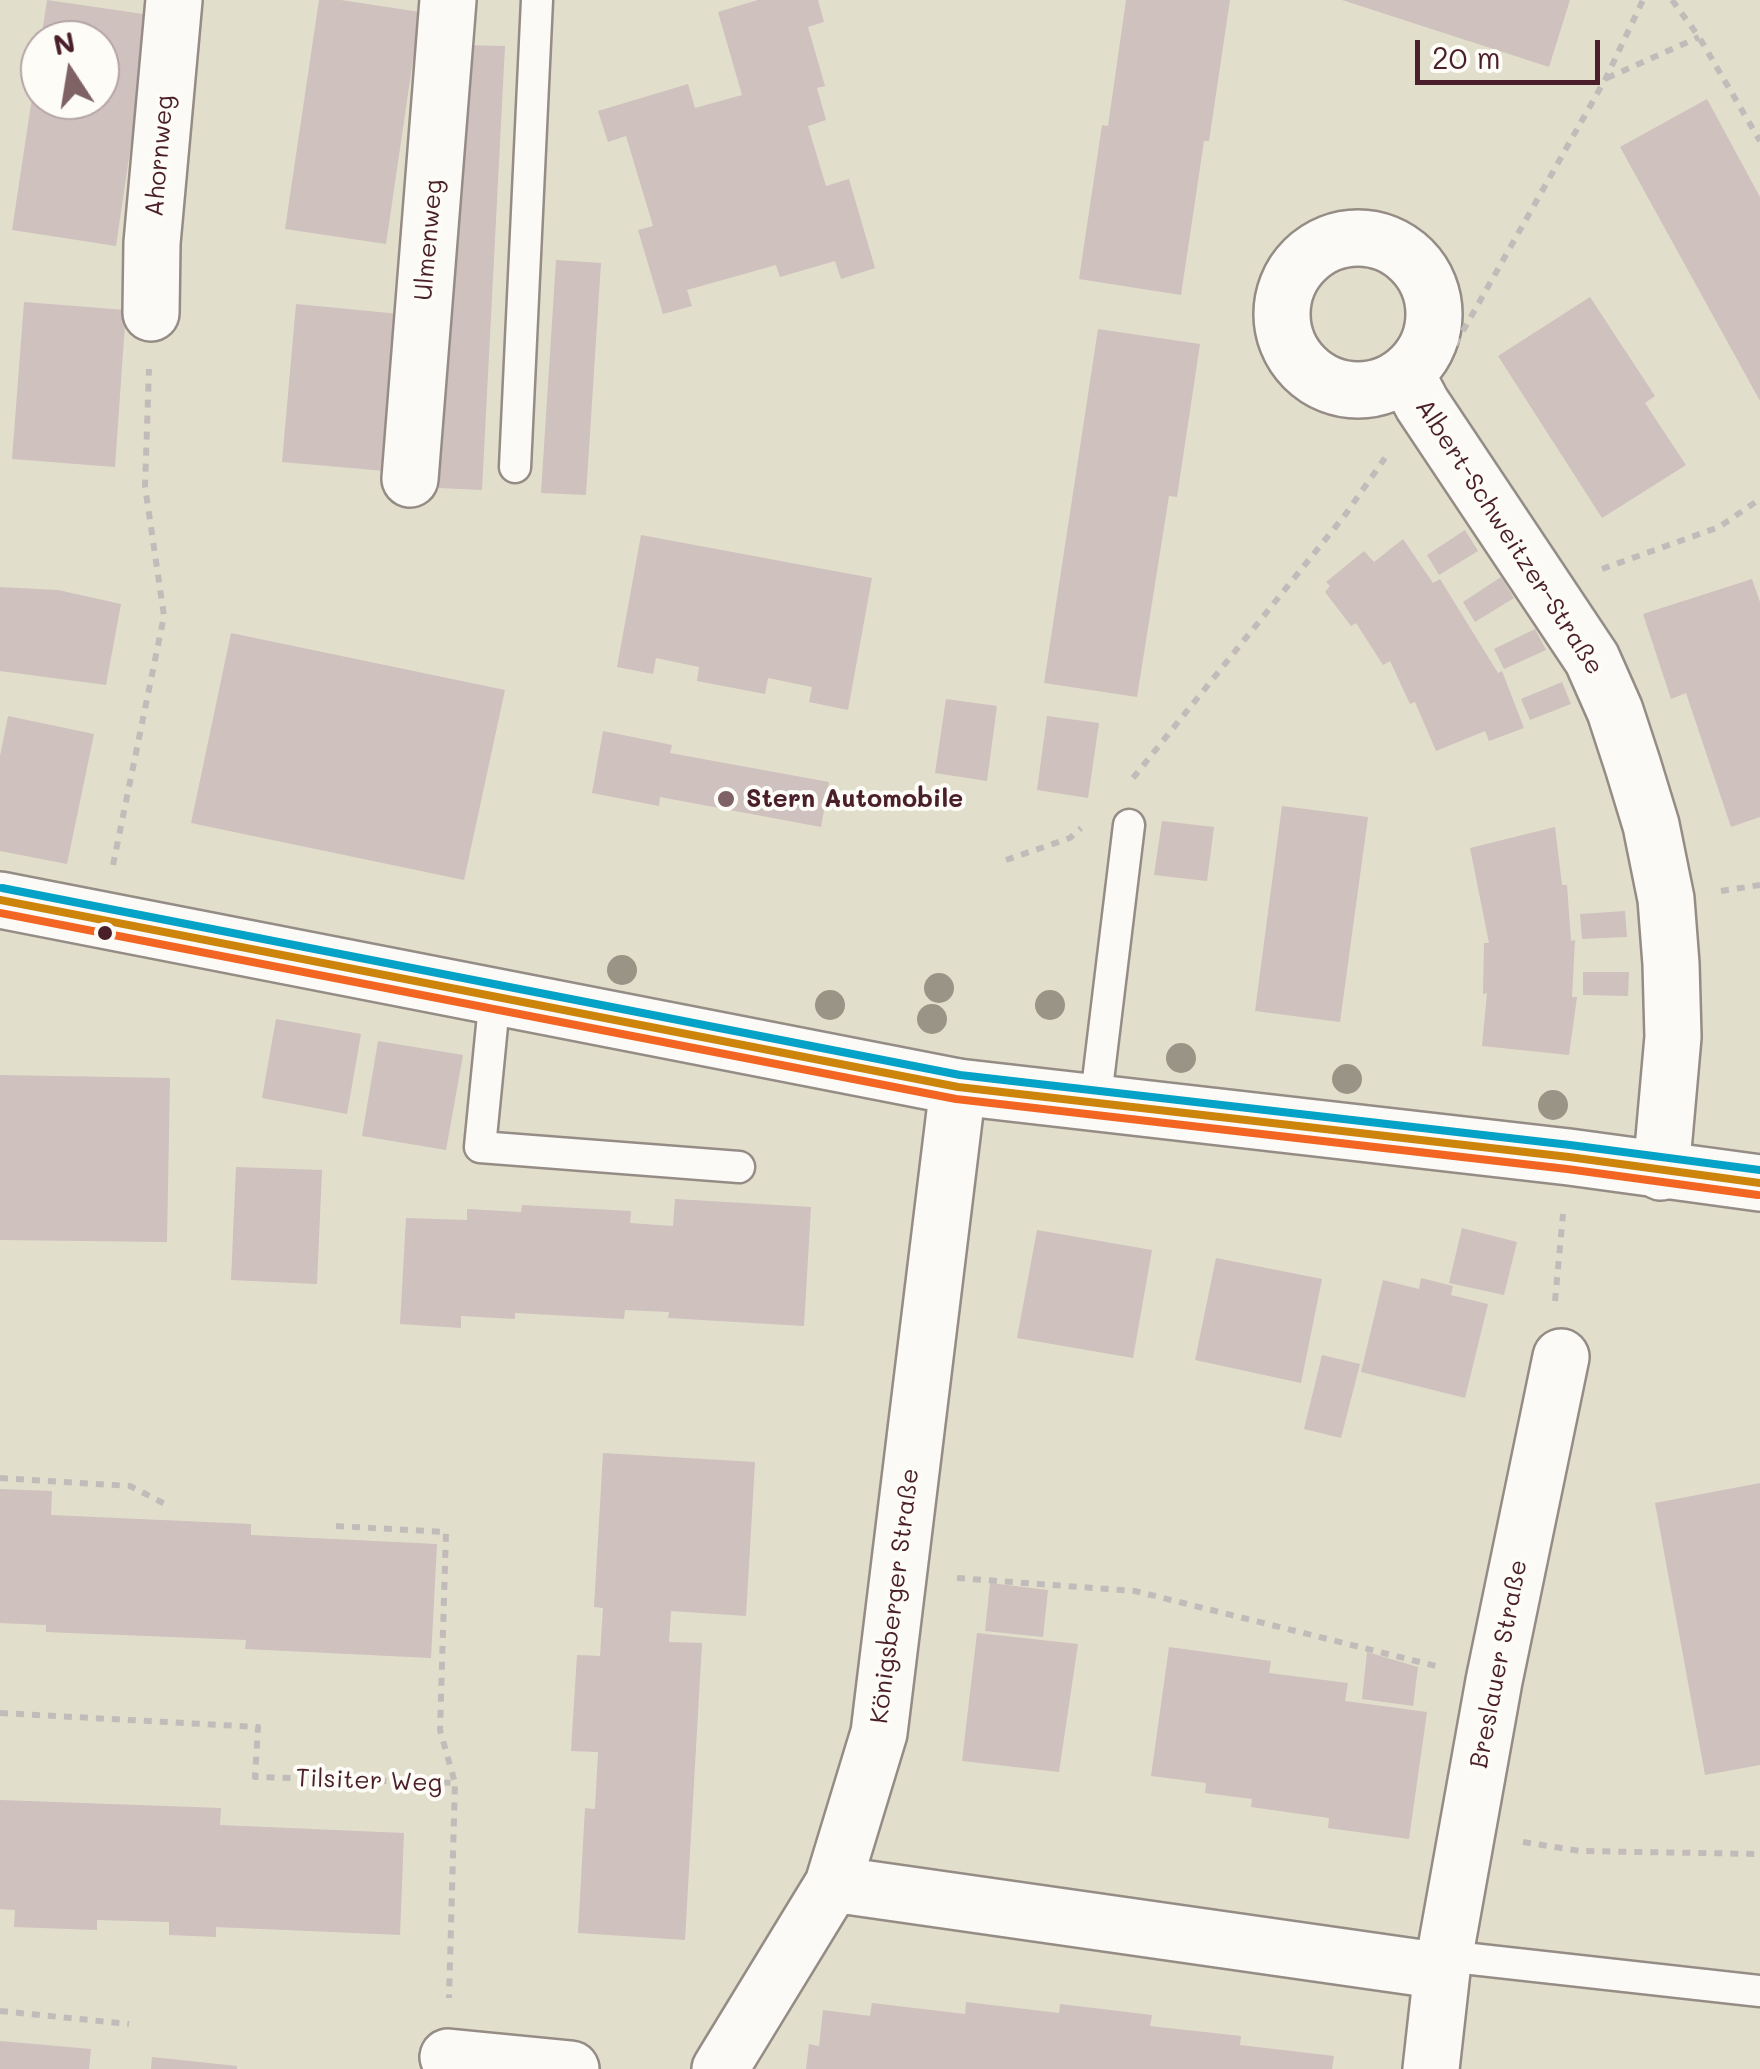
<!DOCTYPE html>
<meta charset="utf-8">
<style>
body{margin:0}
#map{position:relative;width:1760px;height:2069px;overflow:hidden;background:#e2decc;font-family:Mali,sans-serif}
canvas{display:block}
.north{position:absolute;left:20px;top:20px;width:100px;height:100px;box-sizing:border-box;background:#fdfcf7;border:2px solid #b5a4a5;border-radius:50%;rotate:348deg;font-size:28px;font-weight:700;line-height:40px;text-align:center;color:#4a1f2b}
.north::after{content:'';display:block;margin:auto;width:35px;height:45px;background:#7f6263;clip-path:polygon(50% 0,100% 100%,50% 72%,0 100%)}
.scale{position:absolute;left:1415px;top:40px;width:185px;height:45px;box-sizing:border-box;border:5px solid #4a1f2b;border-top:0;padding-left:12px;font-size:30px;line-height:35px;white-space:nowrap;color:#4a1f2b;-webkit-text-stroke:8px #fdfcf7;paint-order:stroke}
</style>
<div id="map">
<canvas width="1760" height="2069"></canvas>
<div class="north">N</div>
<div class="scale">20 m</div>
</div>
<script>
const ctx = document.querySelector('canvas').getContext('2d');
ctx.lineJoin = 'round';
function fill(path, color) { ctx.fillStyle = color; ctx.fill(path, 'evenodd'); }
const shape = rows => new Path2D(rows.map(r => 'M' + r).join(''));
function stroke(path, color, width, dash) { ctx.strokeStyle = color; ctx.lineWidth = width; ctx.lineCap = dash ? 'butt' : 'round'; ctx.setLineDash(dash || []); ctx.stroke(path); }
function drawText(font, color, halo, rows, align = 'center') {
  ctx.font = font + ' Mali,sans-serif'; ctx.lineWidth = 8; ctx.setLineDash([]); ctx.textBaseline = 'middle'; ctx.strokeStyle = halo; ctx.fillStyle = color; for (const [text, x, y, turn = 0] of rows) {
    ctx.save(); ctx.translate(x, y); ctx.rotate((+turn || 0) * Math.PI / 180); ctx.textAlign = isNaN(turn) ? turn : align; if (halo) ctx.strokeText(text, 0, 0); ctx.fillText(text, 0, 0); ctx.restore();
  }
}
fill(shape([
 [47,0,150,15,116,246,12,230,38,58,40,100,100,100,100,40,41,40],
 [319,0,341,0,420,12,386,244,285,229],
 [758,0,818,0,824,22,808,27,825,86,817,88,826,120,808,126,826,186,849,179,875,268,841,279,835,261,780,277,776,265,687,290,692,306,663,314,638,230,653,226,626,136,608,142,598,111,688,84,695,108,742,95,718,12],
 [1126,0,1230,0,1209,141,1204,141,1181,295,1079,279,1102,125,1108,126],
 [1342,0,1570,0,1549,67],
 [463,45,505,46,482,490,439,488],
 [1707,99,1760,197,1760,401,1620,147],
 [556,260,601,263,586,495,541,493],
 [1590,297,1655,396,1645,403,1686,465,1602,518,1498,356],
 [24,302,126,310,115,467,12,459],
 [296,304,400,314,385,471,282,462],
 [1098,329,1200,344,1177,497,1169,496,1137,697,1044,683],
 [1465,530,1478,551,1439,575,1427,555],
 [641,535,872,578,848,710,809,702,812,687,768,678,765,694,697,681,699,667,656,658,653,674,617,667],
 [1403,539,1433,583,1440,579,1498,673,1502,671,1524,728,1489,741,1485,731,1436,751,1415,702,1410,704,1390,661,1383,665,1356,623,1351,626,1325,592,1330,586,1326,582,1364,551,1374,562],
 [1501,577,1514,598,1475,622,1463,602],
 [1752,579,1760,602,1760,817,1731,827,1686,693,1671,699,1643,614],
 [0,587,58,590,121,604,106,685,0,671],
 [1535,629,1546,650,1504,669,1494,649],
 [231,633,505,690,464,880,191,823],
 [1562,682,1571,704,1530,720,1521,699],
 [946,699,997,706,987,781,935,773],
 [8,716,94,734,67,864,0,851,0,756],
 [1047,716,1099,723,1088,798,1037,790],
 [603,731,672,745,670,753,829,782,821,827,660,797,659,806,592,793],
 [1282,806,1368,817,1340,1022,1255,1011],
 [1162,821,1214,827,1207,881,1154,875],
 [1555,827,1562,885,1567,885,1571,941,1575,940,1572,997,1577,997,1569,1055,1482,1046,1487,993,1483,994,1484,943,1489,943,1470,848],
 [1625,911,1627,937,1582,939,1580,914],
 [1583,972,1629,972,1628,996,1583,995],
 [276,1019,361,1034,347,1114,262,1098],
 [378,1041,463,1055,446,1150,362,1136],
 [0,1075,170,1078,167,1242,0,1240],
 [236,1167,322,1170,317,1284,231,1280],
 [675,1199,811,1207,804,1326,668,1318,669,1312,625,1310,624,1319,515,1313,515,1319,461,1316,461,1328,400,1324,406,1218,467,1220,467,1209,521,1212,522,1205,631,1211,630,1223,673,1226],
 [1462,1228,1517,1242,1504,1295,1449,1283],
 [1037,1230,1152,1250,1133,1358,1017,1338],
 [1216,1258,1322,1279,1301,1383,1195,1360],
 [1421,1278,1453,1286,1451,1295,1488,1304,1465,1398,1361,1372,1383,1280,1419,1289],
 [1322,1355,1360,1364,1341,1438,1304,1429],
 [603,1453,755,1462,746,1616,671,1611,669,1642,702,1643,685,1940,578,1933,585,1808,595,1809,598,1752,571,1751,577,1655,600,1656,603,1608,594,1607],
 [1760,1483,1760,1765,1705,1775,1655,1503],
 [0,1489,52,1491,51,1515,251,1524,251,1535,437,1544,431,1658,245,1649,246,1640,46,1632,46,1625,0,1623],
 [990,1583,1048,1590,1043,1637,985,1631],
 [977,1633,1078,1644,1059,1772,962,1761],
 [1169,1647,1271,1661,1269,1673,1348,1683,1345,1701,1427,1712,1409,1839,1328,1828,1329,1818,1251,1807,1252,1799,1205,1793,1206,1783,1151,1776],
 [1367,1652,1418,1667,1413,1706,1362,1699],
 [0,1800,221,1808,220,1825,404,1833,400,1935,216,1927,216,1937,169,1935,169,1922,97,1920,97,1930,14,1927,15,1910,0,1909],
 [966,2002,1059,2013,1060,2004,1152,2015,1150,2026,1241,2036,1240,2045,1334,2056,1332,2069,806,2069,809,2044,819,2046,823,2010,870,2016,872,2003,965,2014],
 [0,2041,91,2049,89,2069,0,2069],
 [152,2057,237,2066,237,2069,151,2069]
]), '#cfc1be');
const service = shape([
 [515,467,537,0],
 [495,995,480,1147,739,1167],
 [1095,1105,1129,825],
 [1445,1956,1760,1991]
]);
const minor = shape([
 '1282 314a76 76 0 1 1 152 0a76 76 0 1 1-152 0Z',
 [151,313,152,243,174,0],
 [1406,374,1422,404,1592,659,1615,711,1633,766,1651,825,1666,899,1671,964,1673,1037,1661,1172],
 [410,479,448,0],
 [833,1884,1442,1971,1431,2069],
 [1442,1971,1494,1681,1561,1357],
 [448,2057,571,2069],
 [720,2069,833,1884,879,1733,958,1087]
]);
const tertiary = shape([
 [0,900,958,1087,1569,1157,1760,1183]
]);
stroke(service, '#958c85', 35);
stroke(minor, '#958c85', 60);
stroke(tertiary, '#958c85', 60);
stroke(shape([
 [1672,0,1699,37,1760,141],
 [1607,78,1699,37],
 [1455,345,1606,78,1643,0],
 [1602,569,1719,527,1760,499],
 [1133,778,1345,515,1385,458],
 [1006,860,1070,838,1081,828],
 [113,865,164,616,145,486,149,369],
 [1721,891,1760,885],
 [1555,1301,1563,1214],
 [0,1478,130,1486,167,1505],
 [336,1526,446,1532,440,1730,455,1783],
 [957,1578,1135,1591,1440,1667],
 [0,1713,258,1727,255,1777,455,1783,449,1998],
 [1523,1842,1580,1851,1760,1854],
 [0,2011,129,2024]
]), '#c1bcba', 6, [8, 8]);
stroke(service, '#fbfaf7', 30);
stroke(minor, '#fbfaf7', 55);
stroke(tertiary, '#fbfaf7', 55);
stroke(shape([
 [0,900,958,1087,1569,1157,1760,1183]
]), '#cc840b', 8);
stroke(shape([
 [0,913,956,1099,1567,1169,1758,1195]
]), '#f26522', 8);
stroke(shape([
 [2,888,960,1075,1570,1145,1760,1170]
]), '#04a2c6', 8);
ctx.fillStyle = '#999486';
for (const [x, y] of [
 [622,970],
 [939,988],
 [830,1005],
 [1050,1005],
 [932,1019],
 [1181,1058],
 [1347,1079],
 [1553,1105]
]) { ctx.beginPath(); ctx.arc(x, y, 15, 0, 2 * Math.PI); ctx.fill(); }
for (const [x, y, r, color] of [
 [726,799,10,"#7f6263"],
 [105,933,9,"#4a1f2b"]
]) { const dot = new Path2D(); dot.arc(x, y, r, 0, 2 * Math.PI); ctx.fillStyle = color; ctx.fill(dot); stroke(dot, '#fdfcf7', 4); }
drawText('25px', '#4a1f2b', '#fdfcf7', [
 ["Ahornweg",160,156,-85],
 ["Ulmenweg",429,240,-85],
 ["Albert-Schweitzer-Straße",1509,537,57],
 ["Königsberger Straße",895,1596,-83],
 ["Breslauer Straße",1499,1664,-79],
 ["Tilsiter Weg",369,1781,2]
]);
drawText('bold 25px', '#4a1f2b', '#fdfcf7', [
 ["Stern Automobile",746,799]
], 'left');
</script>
